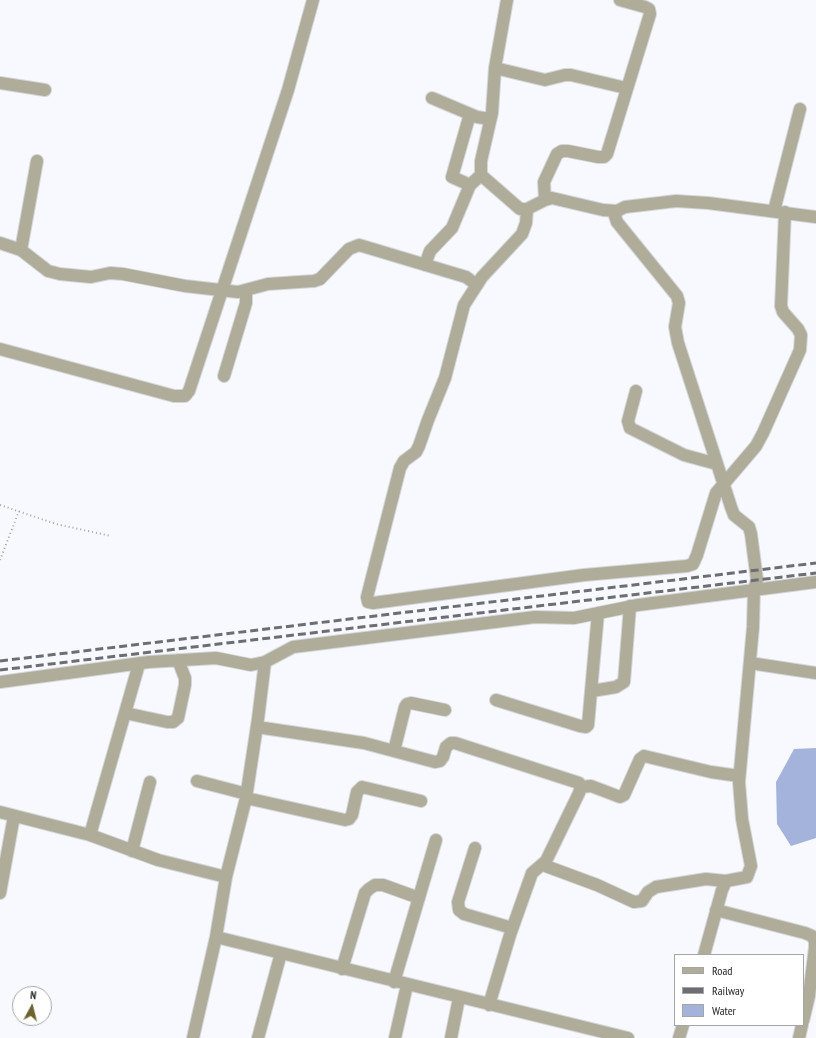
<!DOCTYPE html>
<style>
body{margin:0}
#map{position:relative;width:816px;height:1038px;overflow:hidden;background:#f7f9fe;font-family:"PT Sans Narrow",sans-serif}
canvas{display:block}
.legend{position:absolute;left:674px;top:954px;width:130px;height:72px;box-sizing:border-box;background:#fff;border:1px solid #a4a5a6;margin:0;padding:5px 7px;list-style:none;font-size:12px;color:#1c1e21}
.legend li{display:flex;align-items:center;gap:8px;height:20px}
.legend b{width:20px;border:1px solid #a4a5a6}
.north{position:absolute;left:12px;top:986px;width:40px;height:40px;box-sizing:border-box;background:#fff;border:1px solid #a4a5a6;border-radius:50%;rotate:7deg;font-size:11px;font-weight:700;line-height:16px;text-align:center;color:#1c1e21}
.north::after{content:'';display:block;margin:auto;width:14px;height:18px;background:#6c6330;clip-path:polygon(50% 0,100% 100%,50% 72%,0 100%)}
</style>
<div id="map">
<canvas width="816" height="1038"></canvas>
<ul class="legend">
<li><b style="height:5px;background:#afac99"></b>Road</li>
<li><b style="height:5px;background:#6c6e72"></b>Railway</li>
<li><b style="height:11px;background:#a4b3db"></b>Water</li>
</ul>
<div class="north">N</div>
</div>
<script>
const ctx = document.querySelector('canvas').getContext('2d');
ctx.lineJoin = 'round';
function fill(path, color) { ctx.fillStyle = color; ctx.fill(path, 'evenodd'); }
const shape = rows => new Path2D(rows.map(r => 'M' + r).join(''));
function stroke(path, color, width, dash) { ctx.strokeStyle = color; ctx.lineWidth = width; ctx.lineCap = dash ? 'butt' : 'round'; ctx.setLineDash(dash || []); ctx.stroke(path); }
fill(shape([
 [816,748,816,838,791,846,777,824,776,782,794,749]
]), '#a4b3db');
const minor = shape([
 [507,0,495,68,492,113,481,161,481,175,520,209,527,209,545,200,552,198,603,210,617,211],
 [495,68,545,80,565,75,571,75,626,88],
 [0,83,45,90],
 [432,98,477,117,490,119],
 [470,185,452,177,470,114],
 [545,200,544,182,557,154,562,151,568,151,598,157,604,157,607,154,650,14,649,9,645,7,620,0],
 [527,209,526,223,522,234,482,277,464,305,445,378,428,420,419,446,416,452,404,461,400,468,367,597,368,602,373,603,584,575,687,566,693,564,697,555,716,493,756,446,763,433,800,350,801,335,798,329,783,312,781,306,785,212],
 [774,211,800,109],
 [0,243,21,250,48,271,60,274,91,277,110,273,123,274,185,286,238,292,268,284,314,281,320,279,349,249,359,245,466,277,477,285],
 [21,250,37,161],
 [425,265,430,251,452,228,470,185,481,175],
 [0,349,174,396,185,396,189,391,288,90,313,0],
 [224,376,246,303,246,291],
 [636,391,628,421,630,428,684,455,717,464],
 [750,663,816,673],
 [0,682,149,662,216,658,251,665,265,662,293,647,535,617,574,618,638,605,816,582],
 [592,691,616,687,624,682,630,606],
 [496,700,580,726,586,727,588,725,598,613],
 [125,713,167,722,173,722,178,718,185,685,185,678,178,660],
 [257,727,364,743,435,762,440,761,443,757,446,747,451,743,455,743,579,783,581,787,579,793,546,861,532,873,510,935,489,1005],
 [394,751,405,707,407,704,411,703,445,710],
 [197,781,247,794],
 [581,787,591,786,620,797,624,795,640,759,644,756,711,772,739,776],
 [246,798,345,820,349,819,352,815,357,792,362,787,421,801],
 [0,812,90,835,158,860,226,877],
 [90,835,139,664],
 [475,848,458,902,459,910,464,914,512,928],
 [132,851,150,782],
 [543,865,597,885,634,902,642,901,648,892,656,887,706,879,726,881],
 [0,893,14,816],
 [716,910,805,933,812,936,815,941,815,947,809,996,803,1021],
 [216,937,628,1038],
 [704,955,722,890,726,881,747,877,751,866,742,819,739,782,753,627,754,589,757,580,751,534,749,527,734,515,731,507,678,343,675,327,679,303,677,296,617,222,615,216,617,211,625,207,676,201,708,203,816,217],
 [342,969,365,893,369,889,375,885,383,885,419,898],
 [394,982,436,840],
 [193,1038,216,937,226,877,246,798,258,719,265,662],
 [258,1038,281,953],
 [395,1038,407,985],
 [451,1038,459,998],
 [679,1038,683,1025],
 [799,1038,802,1025]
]);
stroke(minor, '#d4d6db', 14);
stroke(shape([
 [0,505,56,524,111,536],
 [0,560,19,511]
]), '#a3a5a9', 2, [1, 3]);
stroke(minor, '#afac99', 12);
stroke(shape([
 [0,661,816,563],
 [0,670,816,573]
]), '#6c6e72', 3, [8, 4]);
</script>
